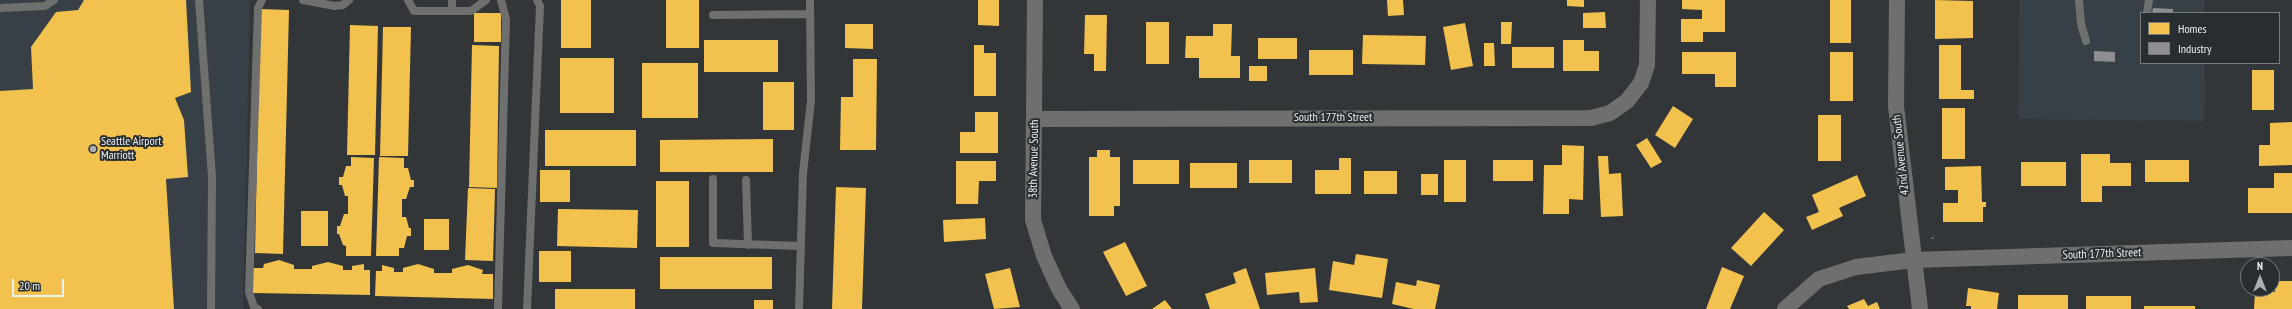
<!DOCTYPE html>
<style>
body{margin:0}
#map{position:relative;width:2292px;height:309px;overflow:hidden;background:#333639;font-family:"PT Sans Narrow",sans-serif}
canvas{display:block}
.legend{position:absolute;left:2140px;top:12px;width:140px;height:52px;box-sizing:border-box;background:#272d31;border:1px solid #767b7e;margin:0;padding:5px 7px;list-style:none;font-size:12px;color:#ecf0f2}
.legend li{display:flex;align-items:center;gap:8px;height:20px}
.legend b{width:20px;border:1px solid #767b7e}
.north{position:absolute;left:2240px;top:257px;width:40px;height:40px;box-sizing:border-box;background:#272d31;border:1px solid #767b7e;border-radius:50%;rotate:0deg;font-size:11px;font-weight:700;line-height:16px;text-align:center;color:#ecf0f2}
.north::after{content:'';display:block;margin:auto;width:14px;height:18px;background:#abafb1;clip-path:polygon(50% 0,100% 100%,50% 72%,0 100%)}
.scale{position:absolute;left:12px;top:279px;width:52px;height:18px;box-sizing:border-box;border:2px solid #ecf0f2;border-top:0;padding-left:5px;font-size:12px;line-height:14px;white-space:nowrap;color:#ecf0f2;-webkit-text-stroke:3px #272d31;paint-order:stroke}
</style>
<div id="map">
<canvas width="2292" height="309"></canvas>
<ul class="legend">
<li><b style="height:11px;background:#f2c14e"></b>Homes</li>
<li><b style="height:11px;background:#8d8d92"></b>Industry</li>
</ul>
<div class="north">N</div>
<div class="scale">20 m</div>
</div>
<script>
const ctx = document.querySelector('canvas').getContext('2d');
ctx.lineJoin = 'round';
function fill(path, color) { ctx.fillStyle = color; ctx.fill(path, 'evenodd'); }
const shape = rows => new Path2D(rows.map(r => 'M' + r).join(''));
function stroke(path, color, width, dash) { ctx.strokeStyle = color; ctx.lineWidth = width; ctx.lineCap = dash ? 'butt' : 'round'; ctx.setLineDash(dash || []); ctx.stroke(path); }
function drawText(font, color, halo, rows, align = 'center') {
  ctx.font = font + ' "PT Sans Narrow",sans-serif'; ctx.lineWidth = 4; ctx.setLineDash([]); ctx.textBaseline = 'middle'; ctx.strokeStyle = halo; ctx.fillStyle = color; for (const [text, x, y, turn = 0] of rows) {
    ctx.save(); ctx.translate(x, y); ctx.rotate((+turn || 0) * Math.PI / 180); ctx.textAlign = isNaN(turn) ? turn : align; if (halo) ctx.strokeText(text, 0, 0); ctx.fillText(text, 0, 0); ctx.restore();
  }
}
fill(shape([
 [0,0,250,0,243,309,0,309],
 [2019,0,2205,0,2205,13,2141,13,2141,63,2205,63,2204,121,2018,119]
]), '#374047');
fill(shape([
 [84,0,186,0,191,92,175,98,184,120,188,177,166,179,174,309,0,309,0,91,33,89,31,47,56,12,78,10],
 [561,0,591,0,591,48,561,48],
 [666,0,699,0,699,48,666,48],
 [978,0,999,0,999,26,978,25],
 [1387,0,1403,0,1404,15,1388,16],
 [1567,0,1584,0,1584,7,1567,6],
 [1682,0,1725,0,1725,32,1703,32,1703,42,1681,42,1681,19,1702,19,1702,10,1682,9],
 [1830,0,1851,0,1851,43,1830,43],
 [1935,0,1973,1,1973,38,1935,39],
 [260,9,289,10,283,254,255,253],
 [1605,12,1606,28,1583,28,1583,13],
 [474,13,501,13,501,42,474,42],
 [1085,15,1107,15,1106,71,1094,71,1094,54,1084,54],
 [1146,22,1169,22,1169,64,1146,64],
 [1501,22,1512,22,1511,44,1501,44],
 [1465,23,1473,66,1451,70,1443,27],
 [845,24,873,24,873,49,845,48],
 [1213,24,1232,24,1231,56,1240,56,1240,78,1199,78,1199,58,1185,58,1186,36,1213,36],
 [350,25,378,26,375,155,347,155],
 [383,27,411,27,408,156,380,156],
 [1363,35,1426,36,1425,65,1362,64],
 [1258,38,1297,38,1297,59,1258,59],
 [704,40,778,40,778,72,704,72],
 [1563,40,1584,40,1584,51,1599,51,1599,71,1563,71],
 [1484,43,1494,43,1495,66,1484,66],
 [472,45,499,46,497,188,469,187],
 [974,45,984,45,984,53,996,53,996,96,974,96],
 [1939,45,1961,45,1961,90,1974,90,1974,99,1939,99],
 [1512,47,1554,47,1554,68,1512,68],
 [1309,50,1353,50,1353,75,1309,75],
 [1682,52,1736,52,1736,87,1715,87,1715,74,1682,74],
 [1830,52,1853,52,1853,101,1830,101],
 [560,58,614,58,614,113,560,113],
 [853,59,877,59,876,150,840,150,841,97,853,97],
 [642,63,698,63,698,118,642,118],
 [1249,66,1267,66,1267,81,1249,81],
 [2252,70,2274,70,2274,110,2252,110],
 [763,82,794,82,794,130,763,130],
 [1673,106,1693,119,1675,148,1655,135],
 [1942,108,1965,108,1965,159,1942,159],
 [975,112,998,112,998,153,960,153,960,132,975,132],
 [1818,115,1841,115,1841,161,1818,161],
 [2292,122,2292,165,2259,166,2259,145,2270,145,2270,123],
 [545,130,636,130,636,166,545,166],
 [1647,138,1662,162,1651,168,1636,145],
 [773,139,773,172,660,172,660,140],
 [1562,145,1584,146,1583,200,1569,199,1569,214,1543,214,1544,165,1562,165],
 [1097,150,1110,150,1110,157,1120,157,1120,206,1114,206,1114,216,1089,216,1089,157,1097,157],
 [2081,154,2110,154,2110,163,2131,163,2131,186,2102,186,2102,202,2081,202],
 [1598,156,1608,156,1609,174,1621,173,1623,216,1601,217],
 [351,157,374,158,371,256,346,256,346,246,343,245,339,234,337,234,337,226,340,226,344,214,348,214,348,196,345,196,342,185,339,185,339,177,343,177,346,166,351,166],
 [379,157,404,158,404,168,408,168,411,180,414,180,414,187,410,187,406,199,402,199,402,217,406,217,409,228,411,228,411,236,407,236,404,248,399,248,399,256,376,256],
 [1339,158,1351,158,1351,194,1315,194,1315,170,1339,170],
 [1133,160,1179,160,1179,184,1133,184],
 [1249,160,1292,160,1292,183,1249,183],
 [1444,160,1466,160,1466,202,1444,202],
 [1493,160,1533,160,1533,181,1493,181],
 [2145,160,2189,160,2189,182,2145,182],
 [956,161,996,161,996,181,979,181,978,204,956,204],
 [2021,162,2066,162,2066,186,2021,186],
 [1190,163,1237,163,1237,188,1190,188],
 [1981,166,1982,202,1986,202,1986,207,1983,207,1983,222,1943,222,1943,203,1958,203,1958,190,1945,190,1945,167],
 [540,170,570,170,570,202,540,202],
 [1364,171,1397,171,1397,194,1364,194],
 [2274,173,2292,173,2292,213,2248,213,2248,188,2274,188],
 [1421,174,1438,174,1438,195,1421,195],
 [1857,175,1866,196,1839,208,1843,216,1812,230,1806,217,1819,212,1812,195],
 [656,181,689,181,689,247,656,247],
 [836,187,866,188,862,309,832,309],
 [468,188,495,189,493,261,465,260],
 [558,209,638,210,637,248,557,246],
 [301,211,328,211,328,246,301,246],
 [1764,212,1784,230,1751,266,1731,248],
 [985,218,986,239,944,242,943,220],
 [424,219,449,219,449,250,424,250],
 [1125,242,1147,286,1126,296,1103,252],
 [539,251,571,251,571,282,539,282],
 [1356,254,1388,259,1382,298,1329,290,1333,261,1354,265],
 [660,257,772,257,772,289,660,289],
 [279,260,294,265,294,269,312,269,312,266,328,262,343,266,343,270,352,270,352,266,364,264,364,270,370,270,370,295,252,293,253,268,263,268,264,264],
 [418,264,434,269,434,273,452,273,452,269,468,265,483,270,482,274,493,274,493,299,375,296,376,271,382,271,382,265,394,268,394,272,403,272,403,268],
 [1722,267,1744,276,1730,309,1706,309],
 [1010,268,1020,307,994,309,985,274],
 [1246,268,1260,309,1210,309,1205,294,1236,283,1233,273],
 [1315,268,1318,302,1300,303,1299,292,1267,295,1265,273],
 [1417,280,1440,285,1435,309,1414,309,1392,304,1396,282,1416,286],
 [2275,281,2292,281,2292,309,2254,309,2255,292,2275,292],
 [1968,288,1999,293,1997,309,1971,309,1971,306,1966,306],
 [555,289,635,289,635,309,555,309],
 [2018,295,2068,295,2068,309,2018,309],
 [2086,296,2131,296,2131,309,2086,309],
 [1864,299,1868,306,1877,302,1880,309,1849,309,1847,306],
 [754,300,773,300,773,309,754,309],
 [1165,300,1172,309,1152,309],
 [2144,306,2195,306,2195,309,2144,309]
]), '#f2c14e');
fill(shape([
 [2153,8,2173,9,2173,13,2152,13],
 [2094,51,2115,52,2115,62,2094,61]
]), '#8d8d92');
stroke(shape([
 [1932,239,1934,235]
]), '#6a6c6c', 2.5, [2, 2]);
stroke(shape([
 [199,0,212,177,211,309],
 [303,0,335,6,343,5,349,0],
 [408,0,414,11,471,11,486,0],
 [2079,0,2081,24,2086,41],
 [0,8,45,6,54,0],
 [452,11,452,0],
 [2147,13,2149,0],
 [713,15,810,14],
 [713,179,713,243,801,246],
 [746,180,748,245],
 [258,309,254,307,249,292,258,8,262,0],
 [498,309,506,19,501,0],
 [527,309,540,6,537,0],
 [799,309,803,173,811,100,810,0]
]), '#6e6f6f', 8);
stroke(shape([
 [1035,0,1033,220,1044,256,1059,289,1072,309],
 [1897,0,1896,106,1920,309],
 [1035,119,1591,118,1610,113,1627,101,1641,83,1647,65,1648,0],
 [1785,309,1819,279,1856,267,1913,260,2292,248]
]), '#6e6f6f', 16);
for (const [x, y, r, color] of [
 [93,149,4,"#abafb1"]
]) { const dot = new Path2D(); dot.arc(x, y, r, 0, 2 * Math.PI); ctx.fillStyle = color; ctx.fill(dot); stroke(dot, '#272d31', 1.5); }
drawText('12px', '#ecf0f2', '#272d31', [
 ["South 177th Street",1333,118],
 ["42nd Avenue South",1901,155,-96],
 ["38th Avenue South",1034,159,-89],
 ["South 177th Street",2102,254,-2]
]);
drawText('12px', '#ecf0f2', '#272d31', [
 ["Seattle Airport",101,142],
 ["Marriott",101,156]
], 'left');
</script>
